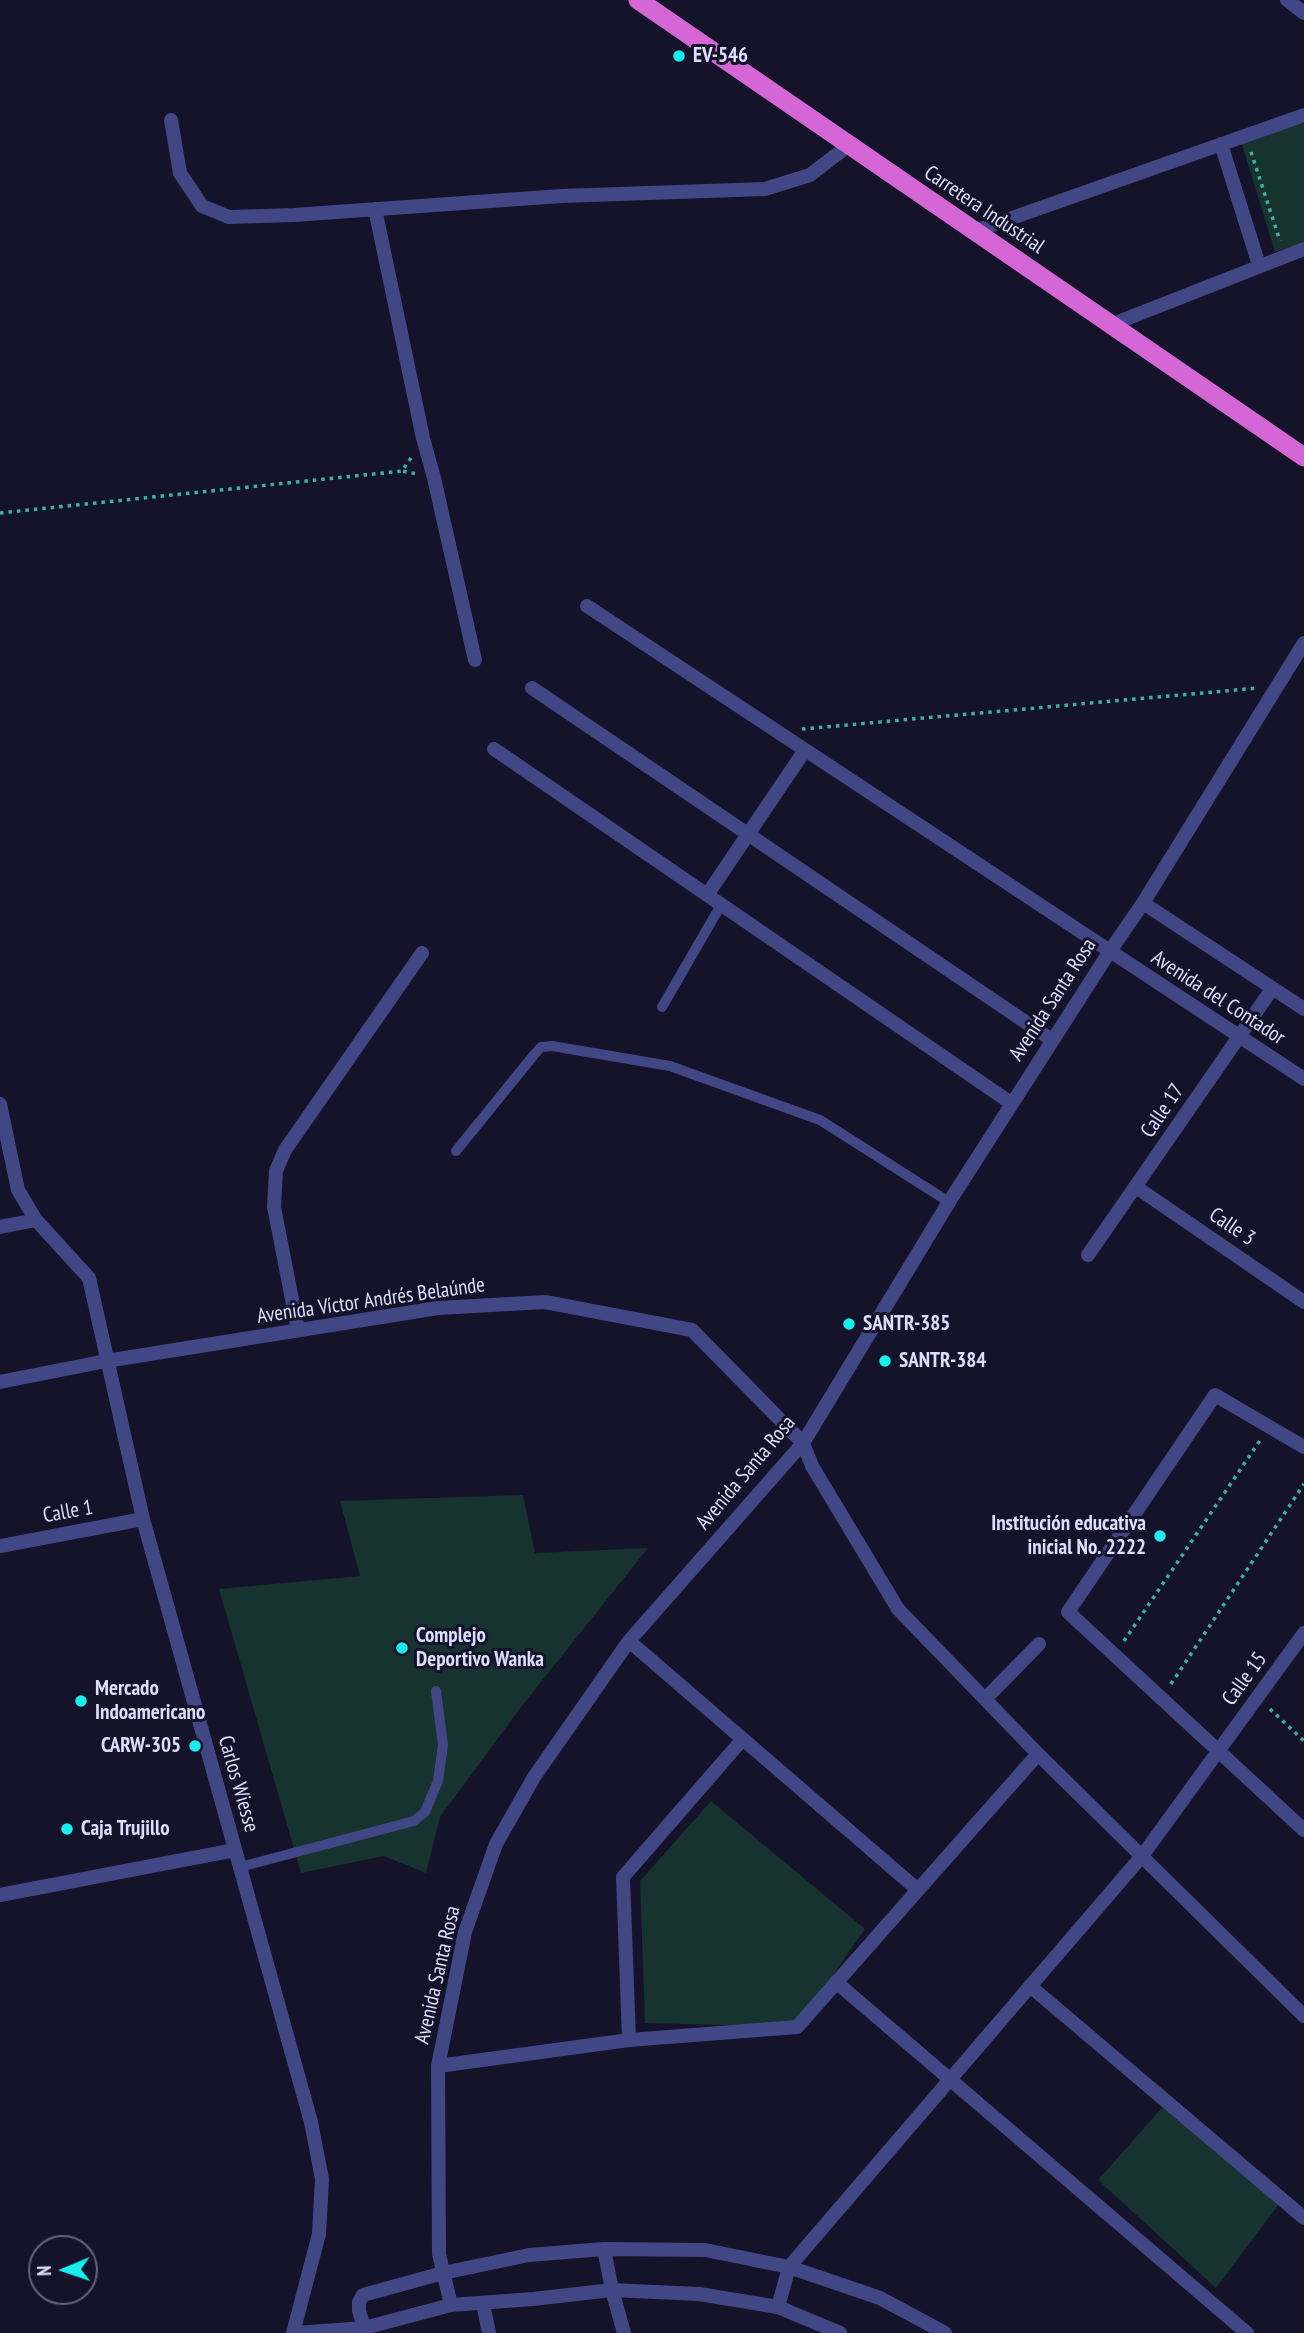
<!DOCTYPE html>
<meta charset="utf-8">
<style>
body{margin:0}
#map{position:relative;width:1304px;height:2333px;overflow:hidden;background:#141329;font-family:"PT Sans Narrow",sans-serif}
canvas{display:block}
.north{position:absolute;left:28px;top:2235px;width:70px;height:70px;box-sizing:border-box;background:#141329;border:2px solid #64647e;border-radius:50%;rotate:268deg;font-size:19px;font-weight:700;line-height:28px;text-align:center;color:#ddddfd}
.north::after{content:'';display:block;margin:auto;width:24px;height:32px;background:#17efee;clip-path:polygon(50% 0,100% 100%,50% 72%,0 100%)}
</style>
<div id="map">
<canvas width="1304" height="2333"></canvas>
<div class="north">N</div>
</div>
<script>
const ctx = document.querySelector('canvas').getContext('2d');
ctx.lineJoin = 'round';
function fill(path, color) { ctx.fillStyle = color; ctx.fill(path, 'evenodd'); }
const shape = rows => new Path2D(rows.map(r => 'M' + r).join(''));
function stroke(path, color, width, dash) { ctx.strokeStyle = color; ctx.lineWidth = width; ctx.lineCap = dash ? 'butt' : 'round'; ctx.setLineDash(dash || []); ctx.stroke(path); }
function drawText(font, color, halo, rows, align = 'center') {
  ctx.font = font + ' "PT Sans Narrow",sans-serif'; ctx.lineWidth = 6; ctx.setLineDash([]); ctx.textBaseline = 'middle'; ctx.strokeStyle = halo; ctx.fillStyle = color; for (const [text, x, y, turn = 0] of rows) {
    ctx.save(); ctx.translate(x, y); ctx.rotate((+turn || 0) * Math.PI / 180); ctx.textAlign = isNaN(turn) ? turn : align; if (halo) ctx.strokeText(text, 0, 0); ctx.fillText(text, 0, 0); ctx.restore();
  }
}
fill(shape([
 [1304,118,1304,243,1275,252,1240,138],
 [523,1495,535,1553,648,1548,521,1707,440,1817,426,1873,384,1856,301,1873,219,1589,360,1576,340,1501],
 [711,1801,865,1929,797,2027,645,2023,640,1881],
 [1167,2102,1282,2200,1216,2288,1098,2180]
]), '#16332f');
stroke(shape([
 [1251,152,1280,241],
 [411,458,402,471,417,474],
 [0,513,402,471],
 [802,729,1258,688],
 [1124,1641,1261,1439],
 [1171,1684,1304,1484],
 [1270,1709,1304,1741]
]), '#3ab4a0', 3.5, [3.5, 5]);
stroke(shape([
 [662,1007,721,905],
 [456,1151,533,1056,541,1047,552,1046,670,1066,820,1120,949,1202],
 [240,1867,414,1821,425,1812,438,1781,443,1745,436,1691]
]), '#414685', 10);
stroke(shape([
 [1287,0,1304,13],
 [171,120,180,173,202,206,229,217,294,215,561,196,765,189,810,175,849,145],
 [1221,144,1259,265],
 [375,209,423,438,434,478,475,660],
 [975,231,1304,115],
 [1113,324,1304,249],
 [532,688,1052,1040],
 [494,749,1011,1103],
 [707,895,805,750],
 [0,1104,18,1190,36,1220,89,1278,143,1519,311,2122,322,2179,319,2234,293,2333],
 [1136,1187,1304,1302],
 [0,1227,36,1220],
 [1088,1255,1272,989],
 [298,1330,274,1207,276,1171,285,1150,422,953],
 [0,1382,106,1361,438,1308,545,1302,692,1330,803,1443,812,1466,898,1609,1038,1754,1304,2016],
 [1304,1447,1215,1395,1068,1612,1304,1830],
 [0,1546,143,1519],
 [629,1641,918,1890],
 [985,1699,1039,1644],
 [1219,1750,1304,1633],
 [0,1895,235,1850],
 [836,1982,1247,2333],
 [1030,1986,1304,2218],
 [629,2040,623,1877,742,1740],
 [438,2066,629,2040,797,2027,1038,1754],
 [604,2249,612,2290,624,2333],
 [483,2303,489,2333],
 [778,2307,789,2267,1142,1856,1219,1750],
 [296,2333,364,2328,451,2305,439,2254,438,2066,465,1932,496,1844,534,1777,629,1641,803,1443,949,1202,1110,951,587,606],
 [366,2333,359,2311,359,2302,363,2295,443,2273]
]), '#414685', 14);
stroke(shape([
 [1304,643,1143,903,1110,951,1304,1079],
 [1143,903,1304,1009],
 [443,2273,529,2255,604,2249,705,2250,789,2267,880,2298,945,2333],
 [451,2305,533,2299,612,2290,699,2294,778,2307,840,2333]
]), '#414685', 14);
stroke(shape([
 [638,0,1304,457]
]), '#d466d6', 19);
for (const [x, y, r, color] of [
 [679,56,7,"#17efee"],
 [849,1324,7,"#17efee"],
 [885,1361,7,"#17efee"],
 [1160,1536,7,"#17efee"],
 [402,1648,7,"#17efee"],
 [81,1701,7,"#17efee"],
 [195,1746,7,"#17efee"],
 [67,1829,7,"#17efee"]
]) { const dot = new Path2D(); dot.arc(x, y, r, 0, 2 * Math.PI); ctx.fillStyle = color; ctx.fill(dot); stroke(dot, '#141329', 2.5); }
drawText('bold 21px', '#ddddfd', '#141329', [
 ["EV-546",693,56],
 ["SANTR-385",863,1324],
 ["SANTR-384",899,1361],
 ["Institución educativa",1146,1524,"right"],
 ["inicial No. 2222",1146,1548,"right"],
 ["Complejo",416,1636],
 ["Deportivo Wanka",416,1660],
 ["Mercado",95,1689],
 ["Indoamericano",95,1713],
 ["CARW-305",181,1746,"right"],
 ["Caja Trujillo",81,1829]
], 'left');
drawText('21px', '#ddddfd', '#141329', [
 ["Carretera Industrial",984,210,34],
 ["Avenida del Contador",1218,998,33],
 ["Avenida Santa Rosa",1053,1000,-57],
 ["Calle 17",1163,1111,-56],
 ["Calle 3",1232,1227,34],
 ["Avenida Víctor Andrés Belaúnde",371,1301,-8],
 ["Avenida Santa Rosa",746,1473,-50],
 ["Calle 1",68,1512,-10],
 ["Calle 15",1245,1679,-54],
 ["Carlos Wiesse",238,1784,74],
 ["Avenida Santa Rosa",438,1975,-77]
]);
</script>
